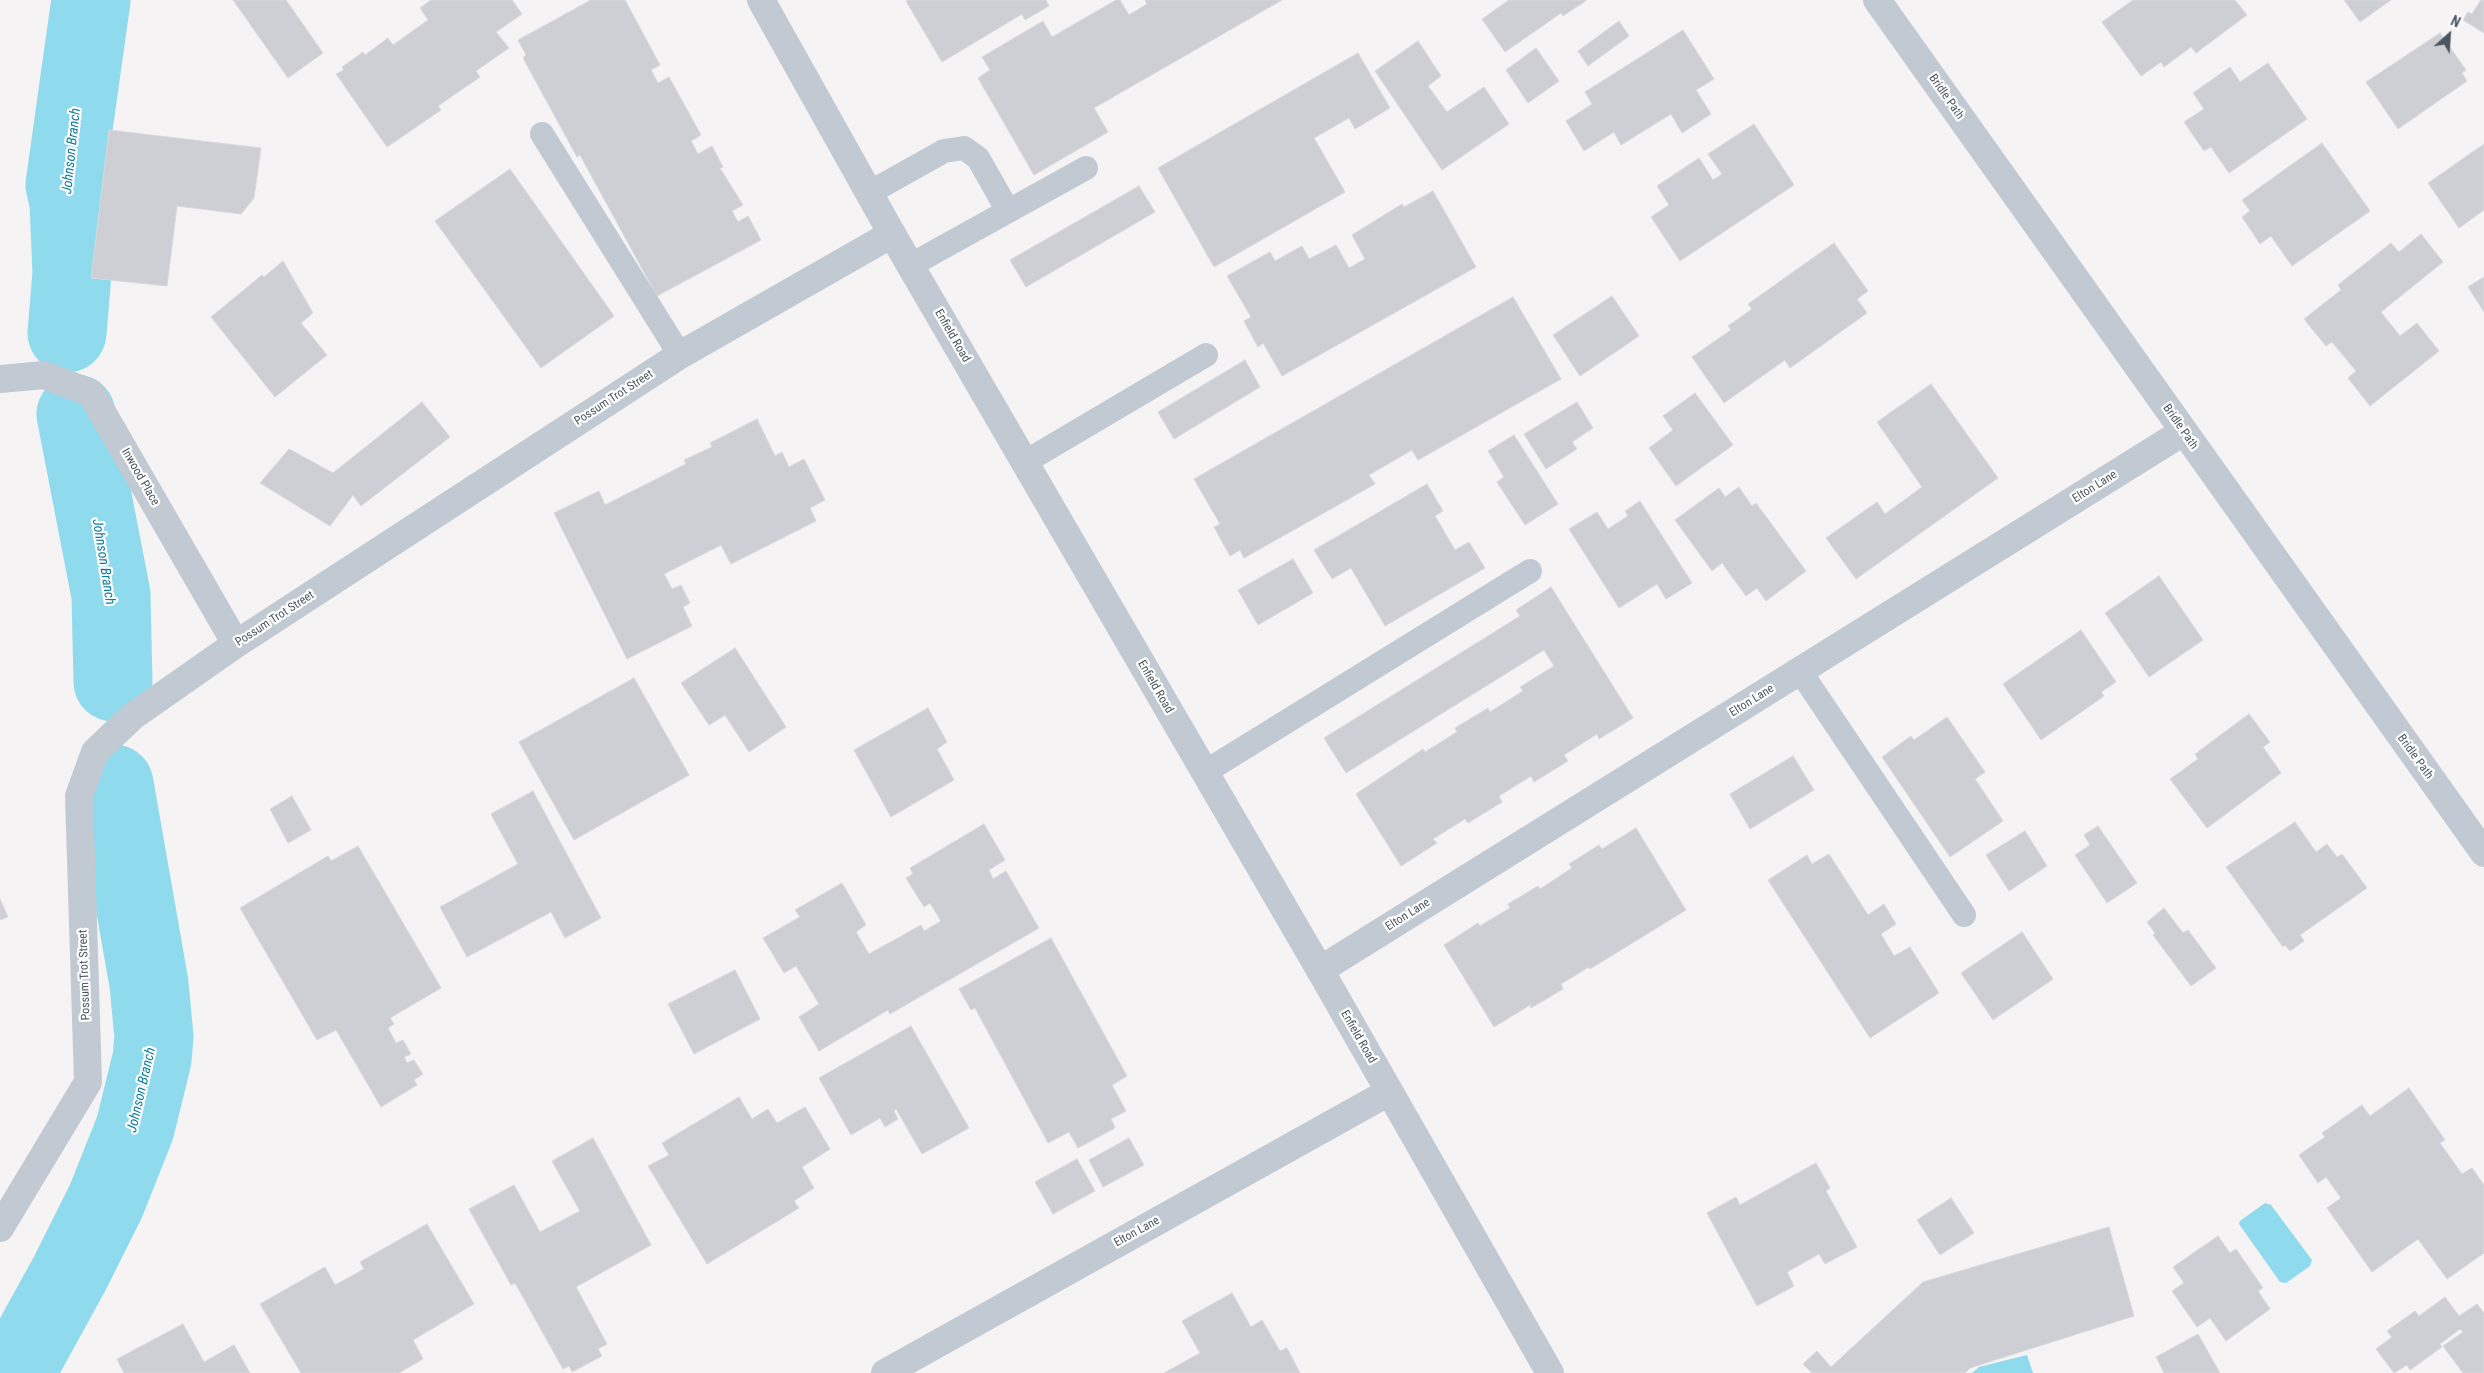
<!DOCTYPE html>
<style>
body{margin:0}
#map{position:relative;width:2484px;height:1373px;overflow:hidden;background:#f5f3f3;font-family:"Roboto Condensed",sans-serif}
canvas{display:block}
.north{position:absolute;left:2424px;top:10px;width:50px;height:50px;-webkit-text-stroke:4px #fff;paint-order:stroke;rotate:26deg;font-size:14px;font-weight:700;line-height:20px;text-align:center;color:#4a5661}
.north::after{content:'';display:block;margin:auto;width:18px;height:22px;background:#4a5661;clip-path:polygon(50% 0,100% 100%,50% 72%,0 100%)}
</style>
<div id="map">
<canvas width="2484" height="1373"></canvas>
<div class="north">N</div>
</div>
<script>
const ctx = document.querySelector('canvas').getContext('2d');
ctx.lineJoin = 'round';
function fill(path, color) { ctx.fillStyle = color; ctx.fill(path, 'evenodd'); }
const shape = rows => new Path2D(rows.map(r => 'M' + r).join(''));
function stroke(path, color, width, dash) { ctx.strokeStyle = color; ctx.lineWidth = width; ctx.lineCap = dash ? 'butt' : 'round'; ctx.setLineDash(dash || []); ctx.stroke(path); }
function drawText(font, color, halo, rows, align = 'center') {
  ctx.font = font + ' "Roboto Condensed",sans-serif'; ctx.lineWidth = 4.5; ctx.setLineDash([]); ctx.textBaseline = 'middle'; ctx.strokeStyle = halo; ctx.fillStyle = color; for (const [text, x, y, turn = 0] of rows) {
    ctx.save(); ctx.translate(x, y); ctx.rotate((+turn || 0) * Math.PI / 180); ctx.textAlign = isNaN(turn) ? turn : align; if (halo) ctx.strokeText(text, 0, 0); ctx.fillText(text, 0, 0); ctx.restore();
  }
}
fill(shape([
 [2265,1203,2271,1205,2312,1260,2310,1266,2286,1283,2280,1282,2239,1224,2240,1221],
 [2027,1355,2033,1373,1972,1373,1979,1367]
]), '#90daee');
stroke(shape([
 [67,333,72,273,69,203,65,185,91,0],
 [76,414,111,595,113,682],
 [15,1373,70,1273,106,1201,135,1128,152,1059,154,1037,149,984,114,784]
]), '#90daee', 79);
const building = shape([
 [233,0,286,0,323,53,288,78,233,0],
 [431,0,512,0,522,14,496,32,509,48,476,71,480,77,438,106,441,110,387,147,336,74,344,70,342,67,363,52,365,55,388,38,393,45,428,20,420,8,431,0],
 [591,0,625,0,660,65,651,70,658,83,669,77,701,135,691,141,698,154,712,146,723,167,720,168,743,205,732,211,738,222,748,216,761,240,657,296,580,155,577,157,523,58,526,55,518,40,591,0],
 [908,0,1046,0,1049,6,1025,20,1022,14,942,62,906,1,908,0],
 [1116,0,1120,0,1129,15,1147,4,1145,0,1282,0,1094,108,1108,132,1034,175,978,78,990,70,982,57,1043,21,1052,37,1116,0],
 [1509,0,1587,0,1563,16,1561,13,1505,52,1482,19,1509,0],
 [2133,0,2235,0,2247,15,2196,53,2191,47,2164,67,2161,62,2141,76,2102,22,2133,0],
 [2344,0,2391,0,2360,22,2344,0],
 [2481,0,2484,0,2484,33,2463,20,2468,12,2472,14,2481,0],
 [1619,21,1629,36,1588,66,1578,51,1619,21],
 [1683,30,1714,79,1696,90,1711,114,1682,133,1671,114,1621,145,1614,132,1584,151,1566,121,1592,104,1585,92,1683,30],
 [2440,33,2466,70,2462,73,2467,81,2398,129,2366,82,2440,33],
 [1418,41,1441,76,1428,86,1447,112,1484,87,1509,124,1442,170,1375,71,1418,41],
 [1536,48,1559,81,1528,103,1506,70,1536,48],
 [1358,53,1390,108,1355,129,1349,118,1314,138,1345,192,1214,267,1158,168,1358,53],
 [2268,63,2307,119,2229,173,2211,147,2204,151,2184,122,2204,109,2193,93,2230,67,2240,82,2268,63],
 [1754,124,1794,185,1680,261,1651,217,1669,205,1657,186,1699,158,1713,180,1722,174,1708,154,1754,124],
 [109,130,261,148,254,198,241,214,177,206,167,286,91,278,109,130],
 [2322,143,2370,211,2292,266,2271,236,2260,244,2242,217,2250,211,2242,200,2322,143],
 [2484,144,2484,210,2459,228,2428,183,2484,144],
 [510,169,614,316,541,368,435,221,510,169],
 [1139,186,1155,212,1026,287,1010,260,1139,186],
 [1433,191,1476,267,1282,376,1263,343,1258,347,1244,321,1251,317,1227,276,1270,252,1275,261,1302,246,1309,259,1336,245,1349,268,1365,259,1352,235,1402,204,1404,207,1433,191],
 [2421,234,2443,262,2381,312,2400,336,2417,323,2439,351,2370,406,2348,378,2356,371,2332,342,2326,346,2304,319,2341,290,2338,285,2391,243,2399,252,2421,234],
 [1834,243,1868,291,1857,299,1867,313,1790,368,1785,360,1724,403,1692,357,1731,330,1728,326,1752,309,1748,304,1834,243],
 [283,261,313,313,301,323,327,355,275,397,211,317,262,275,264,277,283,261],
 [2484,277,2484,312,2468,287,2484,277],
 [1612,296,1639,336,1580,376,1553,335,1612,296],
 [1513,297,1561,379,1418,460,1412,450,1369,475,1375,484,1244,558,1240,550,1230,556,1214,527,1220,524,1194,479,1513,297],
 [1245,360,1260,387,1174,439,1158,412,1245,360],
 [1931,384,1998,478,1856,579,1826,538,1877,502,1885,514,1922,487,1877,422,1931,384],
 [1695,393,1733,445,1676,486,1649,448,1673,430,1663,416,1695,393],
 [422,402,450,437,361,506,353,495,330,526,260,483,289,449,333,473,422,402],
 [1577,402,1593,428,1572,442,1577,449,1546,469,1524,434,1577,402],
 [757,419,775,456,782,452,789,467,804,459,825,500,810,508,816,521,731,564,721,545,664,574,672,589,681,585,690,603,683,607,692,626,627,659,554,513,599,491,605,505,686,464,684,460,712,447,710,443,757,419],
 [1514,435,1558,504,1525,525,1497,482,1504,477,1488,451,1514,435],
 [1427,484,1443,511,1435,516,1455,550,1469,542,1485,568,1385,626,1351,568,1332,579,1314,550,1427,484],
 [1739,487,1752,506,1756,503,1806,571,1766,601,1757,588,1746,596,1722,563,1712,571,1675,520,1719,488,1725,497,1739,487],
 [1640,501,1692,583,1666,599,1657,584,1619,608,1569,529,1597,512,1608,529,1628,516,1625,511,1640,501],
 [1293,559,1313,593,1258,625,1238,590,1293,559],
 [2159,576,2203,640,2149,677,2105,613,2159,576],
 [1551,587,1633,718,1599,739,1597,734,1564,755,1568,761,1534,782,1531,776,1499,796,1502,802,1468,823,1465,819,1433,839,1437,843,1401,866,1356,794,1423,749,1425,752,1457,732,1455,728,1488,708,1490,712,1523,691,1520,687,1554,666,1544,650,1346,773,1324,738,1520,616,1516,610,1551,587],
 [2081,630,2116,682,2101,692,2104,696,2041,740,2003,684,2081,630],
 [735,648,786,727,749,752,725,715,709,725,681,683,735,648],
 [634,678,689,775,574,840,519,742,634,678],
 [928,708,947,742,937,749,954,780,891,817,854,750,928,708],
 [2249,714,2270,742,2263,747,2281,773,2207,828,2170,779,2198,759,2195,754,2249,714],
 [1947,717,1985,772,1975,779,2003,821,1950,857,1882,757,1911,736,1914,740,1947,717],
 [1793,756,1814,790,1750,829,1730,794,1793,756],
 [533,791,601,918,565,938,551,912,467,957,440,907,518,864,491,814,533,791],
 [292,796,311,830,288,843,270,809,292,796],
 [2295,822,2316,852,2327,844,2337,857,2342,854,2367,888,2300,935,2304,941,2290,951,2285,945,2283,947,2226,867,2295,822],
 [984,824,1005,860,989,870,993,879,1006,871,1039,928,890,1014,888,1010,819,1051,799,1017,819,1004,796,966,784,973,763,938,800,917,795,910,842,883,866,925,856,932,869,954,921,925,924,931,941,921,930,903,924,907,906,878,913,874,910,868,984,824],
 [2098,826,2137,883,2107,903,2075,855,2090,845,2084,835,2098,826],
 [1636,828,1686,910,1590,969,1589,967,1561,984,1563,989,1531,1008,1530,1005,1494,1027,1444,945,1478,923,1480,926,1510,908,1508,904,1538,886,1540,889,1572,868,1569,864,1599,845,1602,849,1636,828],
 [2025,831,2047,866,2009,891,1986,855,2025,831],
 [358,846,441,988,390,1018,394,1024,388,1028,396,1043,403,1040,411,1054,404,1057,407,1063,414,1060,423,1074,414,1080,417,1085,381,1107,336,1030,317,1040,240,908,328,856,331,861,358,846],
 [1829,854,1868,915,1884,904,1896,924,1881,934,1894,956,1910,947,1939,993,1870,1038,1768,880,1807,855,1812,864,1829,854],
 [0,899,8,917,0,920,0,899],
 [2164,908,2183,933,2188,930,2216,968,2191,986,2153,935,2155,933,2147,922,2164,908],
 [2022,932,2053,979,1993,1020,1961,973,2022,932],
 [1051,938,1127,1076,1112,1085,1126,1111,1111,1119,1115,1128,1078,1148,1069,1132,1048,1143,975,1008,971,1010,959,989,1051,938],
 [735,970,760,1019,694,1054,668,1004,735,970],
 [911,1026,969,1128,922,1154,896,1109,894,1111,898,1119,885,1127,880,1118,851,1135,819,1078,911,1026],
 [2409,1088,2445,1140,2440,1143,2462,1174,2472,1168,2484,1185,2484,1253,2447,1279,2418,1239,2372,1272,2327,1208,2341,1198,2326,1177,2318,1183,2299,1155,2325,1137,2322,1133,2362,1105,2370,1116,2409,1088],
 [739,1097,752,1119,768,1109,777,1123,805,1107,830,1149,802,1167,814,1188,794,1201,799,1208,707,1264,648,1166,669,1155,662,1143,739,1097],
 [593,1138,651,1245,576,1287,607,1344,598,1349,602,1356,572,1372,569,1366,563,1369,515,1283,511,1285,469,1209,514,1185,540,1232,580,1211,552,1161,593,1138],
 [1129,1138,1144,1165,1103,1187,1089,1160,1129,1138],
 [1077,1159,1095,1191,1053,1214,1035,1182,1077,1159],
 [1816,1163,1830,1188,1826,1191,1857,1247,1825,1264,1819,1254,1787,1272,1794,1286,1757,1306,1707,1213,1736,1197,1740,1205,1816,1163],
 [1951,1198,1974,1233,1940,1255,1917,1220,1951,1198],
 [427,1224,474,1304,413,1340,423,1359,399,1373,301,1373,260,1304,325,1267,335,1285,364,1269,360,1262,427,1224],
 [2109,1227,2134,1316,1970,1368,1965,1373,1812,1373,1803,1364,1817,1351,1831,1367,1923,1282,2109,1227],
 [2218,1236,2230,1253,2236,1249,2263,1288,2258,1291,2270,1309,2226,1341,2210,1318,2197,1327,2172,1291,2184,1283,2173,1267,2218,1236],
 [1232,1293,1251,1327,1262,1320,1280,1351,1287,1348,1300,1373,1164,1373,1200,1353,1182,1321,1232,1293],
 [2445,1297,2459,1316,2477,1304,2484,1313,2484,1373,2463,1373,2443,1346,2463,1332,2460,1329,2440,1344,2442,1347,2410,1370,2407,1365,2394,1373,2376,1349,2392,1337,2387,1331,2415,1311,2419,1316,2445,1297],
 [183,1324,204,1362,234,1345,250,1373,124,1373,117,1359,183,1324],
 [2198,1334,2220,1373,2164,1373,2156,1357,2198,1334]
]);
fill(building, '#cdcfd5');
stroke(building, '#d7d9de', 1);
stroke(shape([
 [542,134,680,355],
 [869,193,944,151,964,148,978,158,1008,211],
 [911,265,1086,168],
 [1025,462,1206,355],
 [1800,671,1964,915],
 [1205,772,1530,571]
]), '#c1cad2', 24);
stroke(shape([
 [1877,0,2484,853],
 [0,379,44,375,91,393,236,644],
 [1320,970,2183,432],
 [0,1228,88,1082,79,796,95,752,133,716,236,644,680,355,892,234],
 [885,1373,1389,1092]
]), '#c1cad2', 28);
stroke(shape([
 [761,0,892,234,1320,970,1550,1373]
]), '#c1cad2', 28);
drawText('12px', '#4a5661', '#fff', [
 ["Bridle Path",1946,97,55],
 ["Enfield Road",952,336,60],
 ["Possum Trot Street",614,398,-33],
 ["Bridle Path",2180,427,55],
 ["Inwood Place",140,477,60],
 ["Elton Lane",2095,487,-32],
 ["Possum Trot Street",275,619,-33],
 ["Enfield Road",1155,687,60],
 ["Elton Lane",1752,701,-32],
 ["Bridle Path",2415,757,54],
 ["Elton Lane",1408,915,-32],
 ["Possum Trot Street",85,975,-92],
 ["Enfield Road",1358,1037,60],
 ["Elton Lane",1137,1232,-29]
]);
drawText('italic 14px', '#0c7c9b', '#fff', [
 ["Johnson Branch",72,151,-84],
 ["Johnson Branch",103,562,81],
 ["Johnson Branch",142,1090,-77]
]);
</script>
